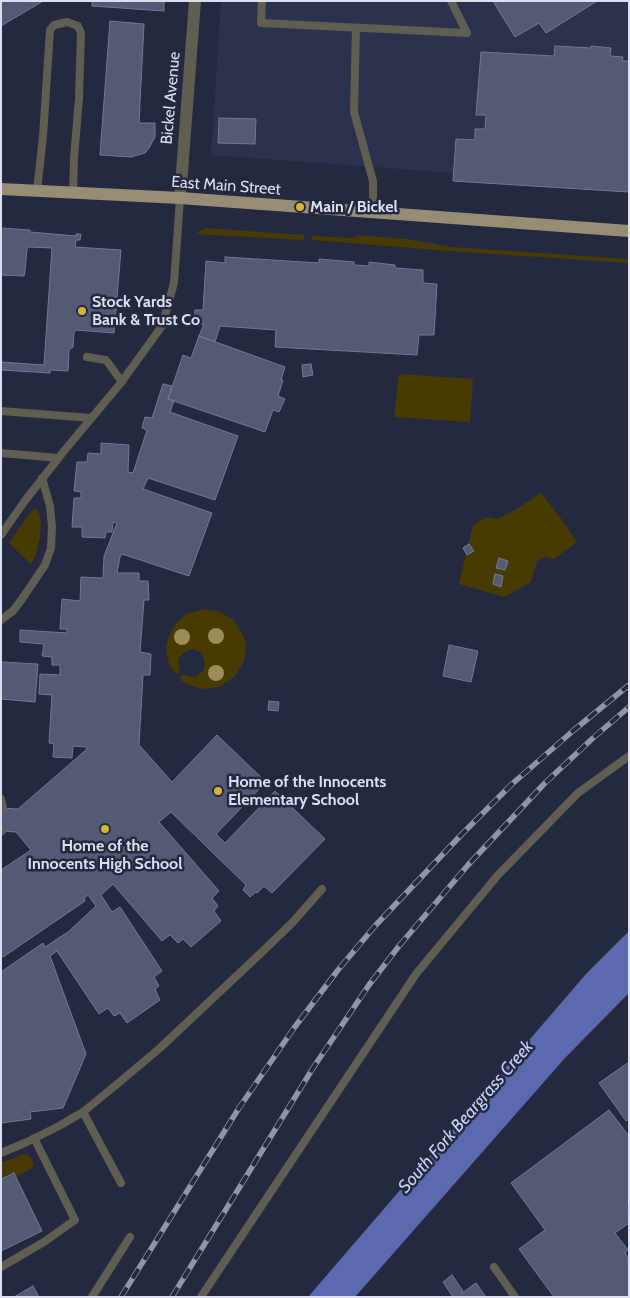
<!DOCTYPE html>
<style>
body{margin:0}
#map{position:relative;width:630px;height:1298px;overflow:hidden;background:#242940;font-family:Cabin,sans-serif}
canvas{display:block}
.frame{position:absolute;inset:0;border:2px solid #dbdfef;pointer-events:none}
</style>
<div id="map">
<canvas width="630" height="1298"></canvas>
<div class="frame"></div>
</div>
<script>
const ctx = document.querySelector('canvas').getContext('2d');
ctx.lineJoin = 'round';
function fill(path, color) { ctx.fillStyle = color; ctx.fill(path, 'evenodd'); }
const shape = rows => new Path2D(rows.map(r => 'M' + r).join(''));
function stroke(path, color, width, dash) { ctx.strokeStyle = color; ctx.lineWidth = width; ctx.lineCap = dash ? 'butt' : 'round'; ctx.setLineDash(dash || []); ctx.stroke(path); }
function drawText(font, color, halo, rows, align = 'center') {
  ctx.font = font + ' Cabin,sans-serif'; ctx.lineWidth = 5; ctx.setLineDash([]); ctx.textBaseline = 'middle'; ctx.strokeStyle = halo; ctx.fillStyle = color; for (const [text, x, y, turn = 0] of rows) {
    ctx.save(); ctx.translate(x, y); ctx.rotate((+turn || 0) * Math.PI / 180); ctx.textAlign = isNaN(turn) ? turn : align; if (halo) ctx.strokeText(text, 0, 0); ctx.fillText(text, 0, 0); ctx.restore();
  }
}
fill(shape([
 [221,1,629,1,629,186,211,155]
]), '#2c324e');
fill(shape([
 [205,228,304,235,304,240,196,234],
 [356,235,406,239,451,247,629,259,629,263,450,251,312,240,312,236,353,238,355,238],
 [399,374,473,379,470,422,394,417],
 [541,493,562,520,577,542,554,559,545,557,537,561,531,582,505,597,459,584,473,525,487,517,498,519,515,510],
 [35,509,38,510,41,520,40,537,35,557,31,564,9,543,31,511],
 [204,609,217,611,231,618,236,624,240,630,244,637,246,645,244,661,235,676,221,686,206,689,198,688,187,684,182,681,180,677,184,674,189,676,195,677,203,671,205,664,203,654,198,651,193,649,189,650,183,653,178,659,178,663,180,670,177,674,174,672,169,664,166,650,167,643,171,631,178,621,185,615,197,611],
 [23,1154,27,1154,31,1158,34,1164,32,1168,16,1177,14,1173,12,1173,1,1178,1,1163]
]), '#483b01');
fill(shape([
 [629,931,629,993,565,1058,355,1297,308,1297,586,974]
]), '#5b69ae');
const building = shape([
 [1,1,43,1,1,26,1,1],
 [92,1,164,1,164,11,92,6,92,1],
 [493,1,597,1,546,33,539,23,515,37,493,1],
 [110,21,144,24,139,123,155,123,155,137,149,148,145,153,131,157,100,155,110,21],
 [555,46,591,48,591,46,611,48,610,56,623,57,622,61,629,61,629,192,453,181,456,139,475,140,475,129,485,129,486,115,476,115,481,52,554,56,555,46],
 [219,118,256,119,255,144,218,143,219,118],
 [1,228,30,230,30,232,76,236,76,234,81,234,80,240,76,240,75,247,121,250,114,333,76,330,74,332,73,347,69,350,68,371,50,370,50,373,1,370,1,362,44,365,52,248,29,247,27,249,25,271,24,276,1,275,1,228],
 [225,257,319,263,319,259,354,262,354,265,369,266,369,262,395,265,395,268,423,270,423,283,437,284,434,335,419,335,417,355,275,347,276,330,220,326,215,342,199,336,204,324,194,324,195,310,203,310,206,261,225,263,225,257],
 [199,336,285,367,281,380,283,380,278,396,285,399,279,412,273,410,265,432,168,399,183,355,191,358,199,336],
 [311,364,313,375,303,377,302,365,311,364],
 [163,384,172,386,168,399,174,401,170,412,238,436,215,500,148,478,143,489,212,513,189,576,122,554,120,557,117,573,139,573,139,581,148,581,149,600,144,600,140,652,151,654,150,675,143,675,139,745,172,782,217,735,266,782,216,834,225,843,275,791,325,839,272,893,264,886,257,893,256,892,250,897,243,890,246,885,171,812,159,822,219,891,212,898,218,906,214,911,221,921,191,947,183,939,178,943,170,935,162,941,113,884,101,895,112,912,120,907,162,971,154,977,159,986,155,989,160,1000,127,1023,120,1013,114,1016,108,1008,99,1014,57,951,50,956,86,1054,63,1108,30,1112,31,1119,1,1123,1,972,43,943,45,947,68,932,96,906,88,895,84,898,85,901,3,957,1,955,1,870,31,850,16,832,1,831,1,808,18,809,87,749,86,747,73,746,72,758,53,757,54,744,49,743,52,695,39,694,40,674,60,675,60,665,52,665,52,657,42,656,44,644,20,642,20,630,67,633,67,629,60,629,62,599,80,601,81,577,103,578,104,556,117,523,113,522,112,532,106,532,105,538,82,537,82,527,72,527,74,498,81,498,81,492,74,491,77,462,87,462,88,453,101,454,101,443,129,445,128,472,133,473,147,430,142,428,145,417,152,418,163,384],
 [469,544,474,551,467,555,463,548,469,544],
 [499,558,508,561,505,570,496,568,499,558],
 [495,574,503,576,501,587,493,584,495,574],
 [449,645,478,651,471,682,443,676,449,645],
 [1,662,38,664,35,702,1,699,1,662],
 [269,701,279,702,278,711,268,710,269,701],
 [629,1062,629,1119,626,1121,599,1083,629,1062],
 [609,1110,629,1136,629,1205,626,1207,629,1210,629,1223,615,1233,628,1250,625,1253,629,1259,629,1297,554,1297,519,1249,545,1230,511,1183,609,1110],
 [14,1173,42,1231,1,1251,1,1179,14,1173],
 [452,1275,463,1291,462,1291,462,1293,476,1283,486,1297,456,1297,455,1296,453,1297,443,1282,452,1275],
 [33,1286,39,1297,14,1297,33,1286]
]);
fill(building, '#545a75');
stroke(building, '#727995', 1);
stroke(shape([
 [262,1,261,23,467,33,451,1],
 [356,28,354,112,373,181,373,213],
 [37,191,43,136,50,30,54,25,67,22,78,26,81,33,79,98,74,158,73,193],
 [87,357,106,360,122,382],
 [1,411,91,418],
 [1,453,58,458],
 [1,535,24,502,64,451,120,384,162,326,174,283,180,198],
 [1,620,13,611,22,599,45,565,51,548,52,527,50,506,42,478],
 [1,799,3,808],
 [1,832,2,831],
 [83,1112,121,1183],
 [1,1153,27,1142,59,1126,83,1112,116,1085,160,1048,262,952,292,923,322,889],
 [1,1267,44,1242,75,1220,34,1138],
 [494,1267,515,1297],
 [92,1297,130,1237],
 [201,1297,416,974,498,875,578,793,629,756]
]), '#605d51', 8);
stroke(shape([
 [180,198,195,1]
]), '#605d51', 12);
stroke(shape([
 [1,189,180,198,629,231]
]), '#958e75', 12);
const rail = shape([
 [121,1297,239,1108,294,1028,338,970,375,926,462,834,512,784,574,730,629,685],
 [172,1297,313,1068,369,985,399,946,468,865,544,784,593,738,629,707]
]);
stroke(rail, '#9195a8', 5.5);
stroke(rail, '#242940', 4, [11]);
ctx.fillStyle = '#9b8d58';
for (const [x, y] of [
 [216,636],
 [182,637],
 [216,673]
]) { ctx.beginPath(); ctx.arc(x, y, 8, 0, 2 * Math.PI); ctx.fill(); }
for (const [x, y, r, color] of [
 [300,207,5,"#d5b535"],
 [82,311,5,"#d5b535"],
 [218,791,5,"#d5b535"],
 [105,829,5,"#d5b535"]
]) { const dot = new Path2D(); dot.arc(x, y, r, 0, 2 * Math.PI); ctx.fillStyle = color; ctx.fill(dot); stroke(dot, '#242940', 2); }
drawText('16px', '#dbdfef', '#242940', [
 ["Bickel Avenue",171,98,-85],
 ["East Main Street",226,186,4]
]);
drawText('bold 16px', '#dbdfef', '#242940', [
 ["Main / Bickel",310,207],
 ["Stock Yards",92,302],
 ["Bank & Trust Co",92,320],
 ["Home of the Innocents",228,782],
 ["Elementary School",228,800],
 ["Home of the",105,846,"center"],
 ["Innocents High School",105,864,"center"]
], 'left');
drawText('italic 18px', '#c6d1f8', '#242940', [
 ["South Fork Beargrass Creek",466,1117,-49]
]);
</script>
